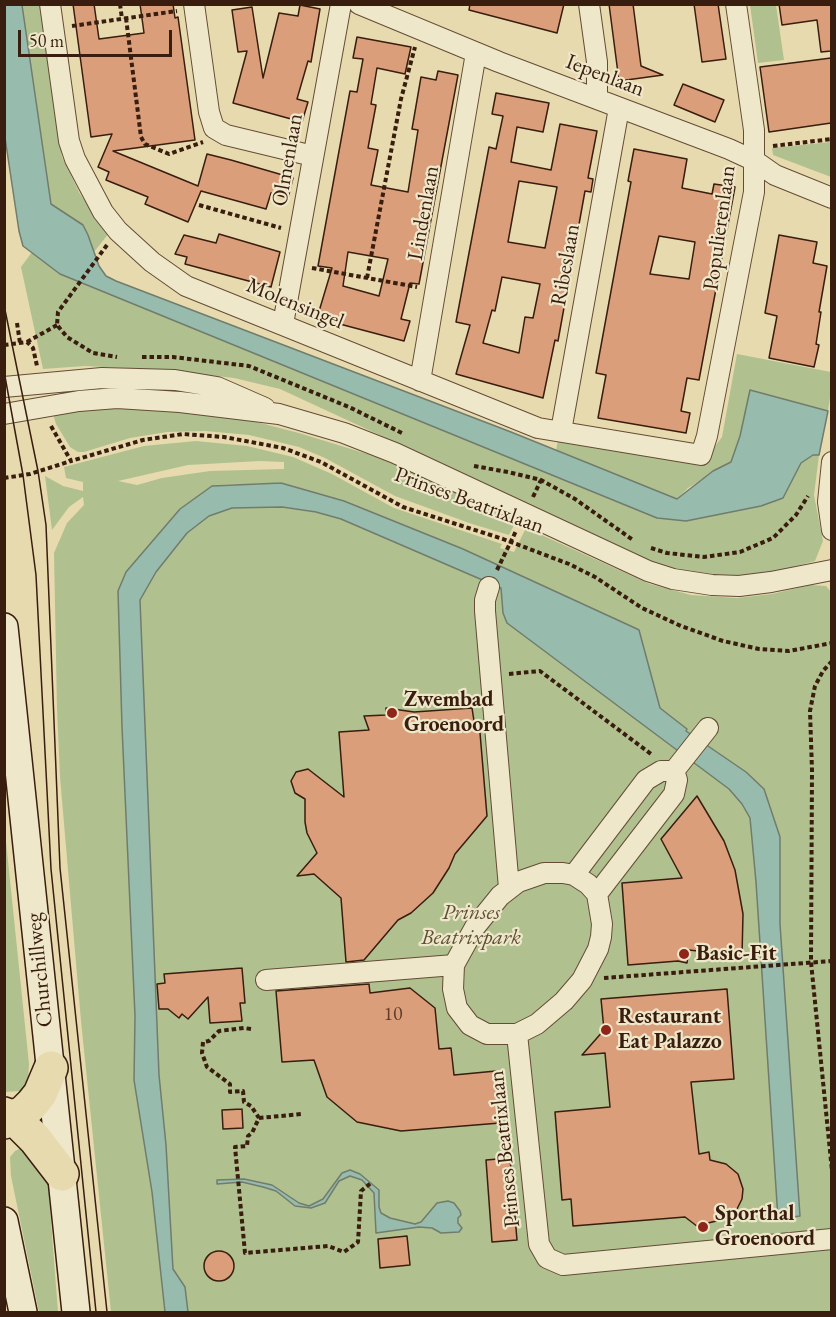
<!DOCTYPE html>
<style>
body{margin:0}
#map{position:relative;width:836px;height:1317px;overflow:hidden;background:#e7daae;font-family:"EB Garamond",serif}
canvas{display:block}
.frame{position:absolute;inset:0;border:6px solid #391d0e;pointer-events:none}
.scale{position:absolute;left:18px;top:30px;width:154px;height:27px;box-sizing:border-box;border:3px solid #391d0e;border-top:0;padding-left:8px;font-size:18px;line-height:21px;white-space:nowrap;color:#391d0e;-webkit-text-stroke:4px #efe7ca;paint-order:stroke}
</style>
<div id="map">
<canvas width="836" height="1317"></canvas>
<div class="frame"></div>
<div class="scale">50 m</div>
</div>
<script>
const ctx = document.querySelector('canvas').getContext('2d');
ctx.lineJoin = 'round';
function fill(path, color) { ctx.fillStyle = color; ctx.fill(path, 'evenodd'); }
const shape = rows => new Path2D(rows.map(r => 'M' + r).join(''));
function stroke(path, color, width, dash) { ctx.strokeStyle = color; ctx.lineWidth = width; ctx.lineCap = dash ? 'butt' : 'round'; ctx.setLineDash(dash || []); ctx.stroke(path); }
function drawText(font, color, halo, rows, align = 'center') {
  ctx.font = font + ' "EB Garamond",serif'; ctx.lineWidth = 4.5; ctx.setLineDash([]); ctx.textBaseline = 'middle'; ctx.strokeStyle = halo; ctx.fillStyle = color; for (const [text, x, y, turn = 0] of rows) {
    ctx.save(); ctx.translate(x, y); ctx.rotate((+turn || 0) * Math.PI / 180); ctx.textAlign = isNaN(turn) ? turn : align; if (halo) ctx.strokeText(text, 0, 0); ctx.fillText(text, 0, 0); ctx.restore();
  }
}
fill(shape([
 [22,5,42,5,62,157,80,194,109,233,94,252,88,235,83,225,51,204],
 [750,5,776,5,784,60,758,63],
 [831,142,831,177,773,155,772,148],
 [32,252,60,274,657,518,686,521,761,506,783,498,801,463,813,455,819,455,814,495,823,541,815,561,775,572,723,578,673,571,280,389,234,378,162,370,85,366,43,369,21,267],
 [737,354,831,372,831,391,828,411,811,407,740,436,731,462,688,488,677,499,556,450,558,440,705,459,722,437],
 [112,403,241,418,299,433,387,460,439,481,517,519,509,535,472,524,395,496,325,458,299,447,249,435,205,431,167,432,130,438,84,452,78,452,70,447,56,424,52,410],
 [196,441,247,446,293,457,332,474,394,508,502,544,500,548,514,552,526,528,650,584,691,595,737,598,772,594,810,585,826,586,832,593,831,1312,111,1312,81,1021,60,777,57,709,54,553,67,523,84,505,83,497,69,507,52,530,45,476,63,486,83,491,83,482,66,478,64,467,144,446],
 [260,461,284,462,284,469,210,471,162,478,137,485,118,481,188,465],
 [281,483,345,501,404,526,201,495,215,485],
 [4,822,29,1064,28,1082,25,1087,20,1091,5,1092],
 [23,1147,47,1169,58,1312,39,1312,11,1176,10,1157,15,1151]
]), '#b0c18f');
const water = shape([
 [4,5,22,5,51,204,83,225,88,235,99,266,106,276,116,281,511,432,677,499,713,471,731,462,740,436,750,390,828,411,819,455,813,455,801,463,783,498,761,506,686,521,657,518,60,274,23,246,19,231,4,131,4,5],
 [281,483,344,501,463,549,635,628,639,630,660,708,687,729,686,731,746,772,764,789,780,837,780,924,800,1216,778,1219,756,882,750,818,742,804,729,789,507,623,503,613,501,588,341,519,316,512,282,507,232,508,209,516,187,533,156,572,140,600,159,1075,166,1145,173,1269,185,1287,188,1312,165,1312,152,1192,134,1080,135,1016,122,727,118,591,126,572,180,509,212,486,281,483],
 [350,1170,360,1174,379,1190,379,1207,381,1213,390,1218,415,1224,421,1222,437,1203,448,1201,454,1203,460,1211,461,1215,458,1218,458,1223,462,1228,459,1232,441,1233,432,1228,419,1227,376,1233,374,1193,362,1180,350,1176,339,1181,325,1203,311,1208,295,1206,276,1191,263,1187,242,1182,217,1184,217,1180,244,1179,272,1185,299,1203,309,1206,323,1199,342,1173,350,1170]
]);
fill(water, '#97bbac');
stroke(water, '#717c6d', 1.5);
const building = shape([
 [73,4,94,4,99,39,144,33,140,4,173,4,175,18,178,17,195,140,113,151,198,186,207,154,231,160,293,178,288,198,271,193,266,209,201,191,188,222,145,204,148,197,106,180,109,172,98,167,112,134,91,137,73,4],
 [470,4,564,4,557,33,469,10,470,4],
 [609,4,633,4,641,66,663,75,619,81,609,4],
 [694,4,718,4,726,59,702,62,694,4],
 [779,4,831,4,831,51,821,52,817,20,782,25,779,4],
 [300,5,320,9,311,62,308,61,297,99,308,102,302,122,233,103,247,51,238,52,232,10,252,7,263,78,279,13,298,16,300,5],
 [357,37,411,47,405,74,377,68,371,104,376,105,368,148,378,150,371,185,408,192,418,130,412,129,421,77,436,80,438,71,458,75,419,284,410,283,401,319,410,321,404,341,317,318,332,268,318,266,350,91,357,92,363,59,353,58,357,37],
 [348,252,388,259,379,296,343,286,348,252],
 [831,58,831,123,769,132,760,67,831,58],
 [683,84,724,100,715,122,674,105,683,84],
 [496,93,549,103,543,132,517,127,511,162,551,170,560,124,597,131,588,178,593,179,591,192,585,191,558,341,555,340,543,398,456,374,470,325,456,322,489,147,496,149,503,116,492,114,496,93],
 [519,181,557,187,545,248,508,242,519,181],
 [502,277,540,284,533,318,525,317,519,353,483,343,492,310,495,311,502,277],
 [634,149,687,159,682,188,712,194,714,184,735,187,699,380,687,378,681,411,690,413,686,433,598,418,606,375,596,373,631,182,628,181,634,149],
 [659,236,695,242,689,279,650,274,659,236],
 [219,234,280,252,271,287,185,264,187,257,175,254,184,235,216,243,219,234],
 [779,235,817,242,813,263,827,266,819,312,821,312,816,344,819,345,814,367,769,358,777,316,765,313,779,235],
 [386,708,414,712,472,708,474,721,479,721,487,816,455,854,449,868,433,893,411,913,398,920,364,960,346,962,341,898,314,874,297,876,317,853,307,833,305,822,305,799,295,793,291,781,296,772,308,769,344,797,339,732,369,730,364,716,386,715,386,708],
 [697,796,724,841,735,870,743,914,742,956,689,950,687,963,678,961,628,965,622,883,682,878,661,839,697,796],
 [242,968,245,1003,240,1003,242,1021,210,1023,208,997,188,1019,182,1014,179,1018,168,1009,159,1009,157,984,165,983,164,974,242,968],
 [369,984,370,993,410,988,435,1008,439,1049,451,1048,454,1075,496,1071,500,1123,401,1131,357,1122,327,1097,314,1060,282,1062,276,991,369,984],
 [727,989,734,1079,691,1082,699,1154,709,1152,710,1160,726,1164,738,1174,743,1189,742,1199,737,1209,725,1219,708,1223,702,1230,685,1217,573,1226,571,1199,562,1200,555,1112,610,1107,605,1053,582,1055,604,1030,601,999,727,989],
 [242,1109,243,1128,223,1129,222,1110,242,1109],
 [510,1158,517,1240,492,1242,486,1160,510,1158],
 [407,1236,410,1265,380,1268,378,1239,407,1236],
 '204 1266a15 15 0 1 1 30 0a15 15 0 1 1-30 0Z'
]);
fill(building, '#da9e7b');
stroke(building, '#391d0e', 1.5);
const minor = shape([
 [50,4,69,141,75,159,103,212,118,231,152,262,186,286,538,428,701,455,707,436,754,192,754,130,736,4],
 [194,4,209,112,214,128,226,135,313,156],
 [359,4,499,62,729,149,755,161,775,175,832,198],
 [589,4,597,62,597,99],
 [283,324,341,4],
 [420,381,476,53],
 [4,387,102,378,175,380,217,387,265,408],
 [4,414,79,401,117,398,180,402,279,414,344,433,395,453,648,571,673,579,712,585,739,586,771,582,832,570],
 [561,431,619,108],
 [832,462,828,502,832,530],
 [489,587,485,600,485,611,509,888],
 [674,771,708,728],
 [544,873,563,873,574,875,588,884,597,894,602,924,601,937,598,949,582,980,564,1001,537,1024,517,1034,487,1034,470,1025,457,1008,453,989,454,965,475,927,500,896,518,882,544,873],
 [574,875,646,780,661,771,674,771,677,780,674,794,597,894],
 [266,980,454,965],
 [517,1034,539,1244,547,1258,563,1265,832,1239]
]);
const secondary = shape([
 [4,627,76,1312],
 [4,1221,23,1312]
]);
const motorway = shape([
 [4,1114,14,1118,35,1139,62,1174],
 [4,1122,24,1112,32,1104,40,1094,51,1068]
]);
stroke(minor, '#644c36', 22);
stroke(secondary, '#391d0e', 30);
stroke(motorway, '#391d0e', 36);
stroke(shape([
 [120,4,122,19],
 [126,18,141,137,145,144,169,154,203,142],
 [72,26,177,11],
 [773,146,832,139],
 [199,205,281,228],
 [107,245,58,312,57,325,67,337,93,353,117,357],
 [312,268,417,287],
 [367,278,401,99,415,47],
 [17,323,20,343],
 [27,342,57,325],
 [4,345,27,342,33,348,37,366],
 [142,357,173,357,249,366,349,407,402,433],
 [51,426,71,461,143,440,183,434,224,437,283,448,321,462,403,507,503,539,569,564,595,577,642,608,681,626,723,641,759,649,789,651,832,643],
 [474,466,508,472,541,480,575,499,633,540],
 [4,478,30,474,71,461],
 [533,497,541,480],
 [651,548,667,553,704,557,740,552,773,538,796,515,808,496],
 [497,570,516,531],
 [832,661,823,671,815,686,810,711,812,770,811,962,832,1171],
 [509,674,540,671,651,754],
 [604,978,832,961],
 [251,1029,244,1028,219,1031,209,1041,203,1042,202,1053,207,1067,230,1084,230,1092,243,1091,244,1102,251,1106,259,1118,252,1133,248,1136,247,1146,235,1147,245,1253,328,1246,344,1252,358,1242,361,1191,371,1183],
 [259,1118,302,1114]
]), '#391d0e', 4, [4.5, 3]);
stroke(minor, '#efe7ca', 20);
stroke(secondary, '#efe7ca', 27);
stroke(motorway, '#e7daae', 33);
stroke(shape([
 [4,305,38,471,46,525,60,868,107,1312],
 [4,371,23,475,36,575,51,869,96,1312]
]), '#391d0e', 1.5);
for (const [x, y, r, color] of [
 [392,713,6,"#8f2418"],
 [684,954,6,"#8f2418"],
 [606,1030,6,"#8f2418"],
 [703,1227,6,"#8f2418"]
]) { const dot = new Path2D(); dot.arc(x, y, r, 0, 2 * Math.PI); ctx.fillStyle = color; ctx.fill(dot); stroke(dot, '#efe7ca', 2); }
drawText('20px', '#613d29', null, [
 ["10",393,1015]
]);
drawText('22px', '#391d0e', '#efe7ca', [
 ["Iepenlaan",605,76,21],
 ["Olmenlaan",288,160,-80],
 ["Lindenlaan",424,213,-80],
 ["Populierenlaan",720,228,-82],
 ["Ribeslaan",566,265,-80],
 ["Molensingel",295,304,22],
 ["Prinses Beatrixlaan",469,501,20],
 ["Churchillweg",40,970,-96],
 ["Prinses Beatrixlaan",505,1149,-96]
]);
drawText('bold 22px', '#391d0e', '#efe7ca', [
 ["Zwembad",404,700],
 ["Groenoord",404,725],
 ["Basic-Fit",696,954],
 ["Restaurant",618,1017],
 ["Eat Palazzo",618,1042],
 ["Sporthal",715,1214],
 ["Groenoord",715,1239]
], 'left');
drawText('italic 22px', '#5d4e35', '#efe7ca', [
 ["Prinses",471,913],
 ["Beatrixpark",471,938]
]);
</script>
